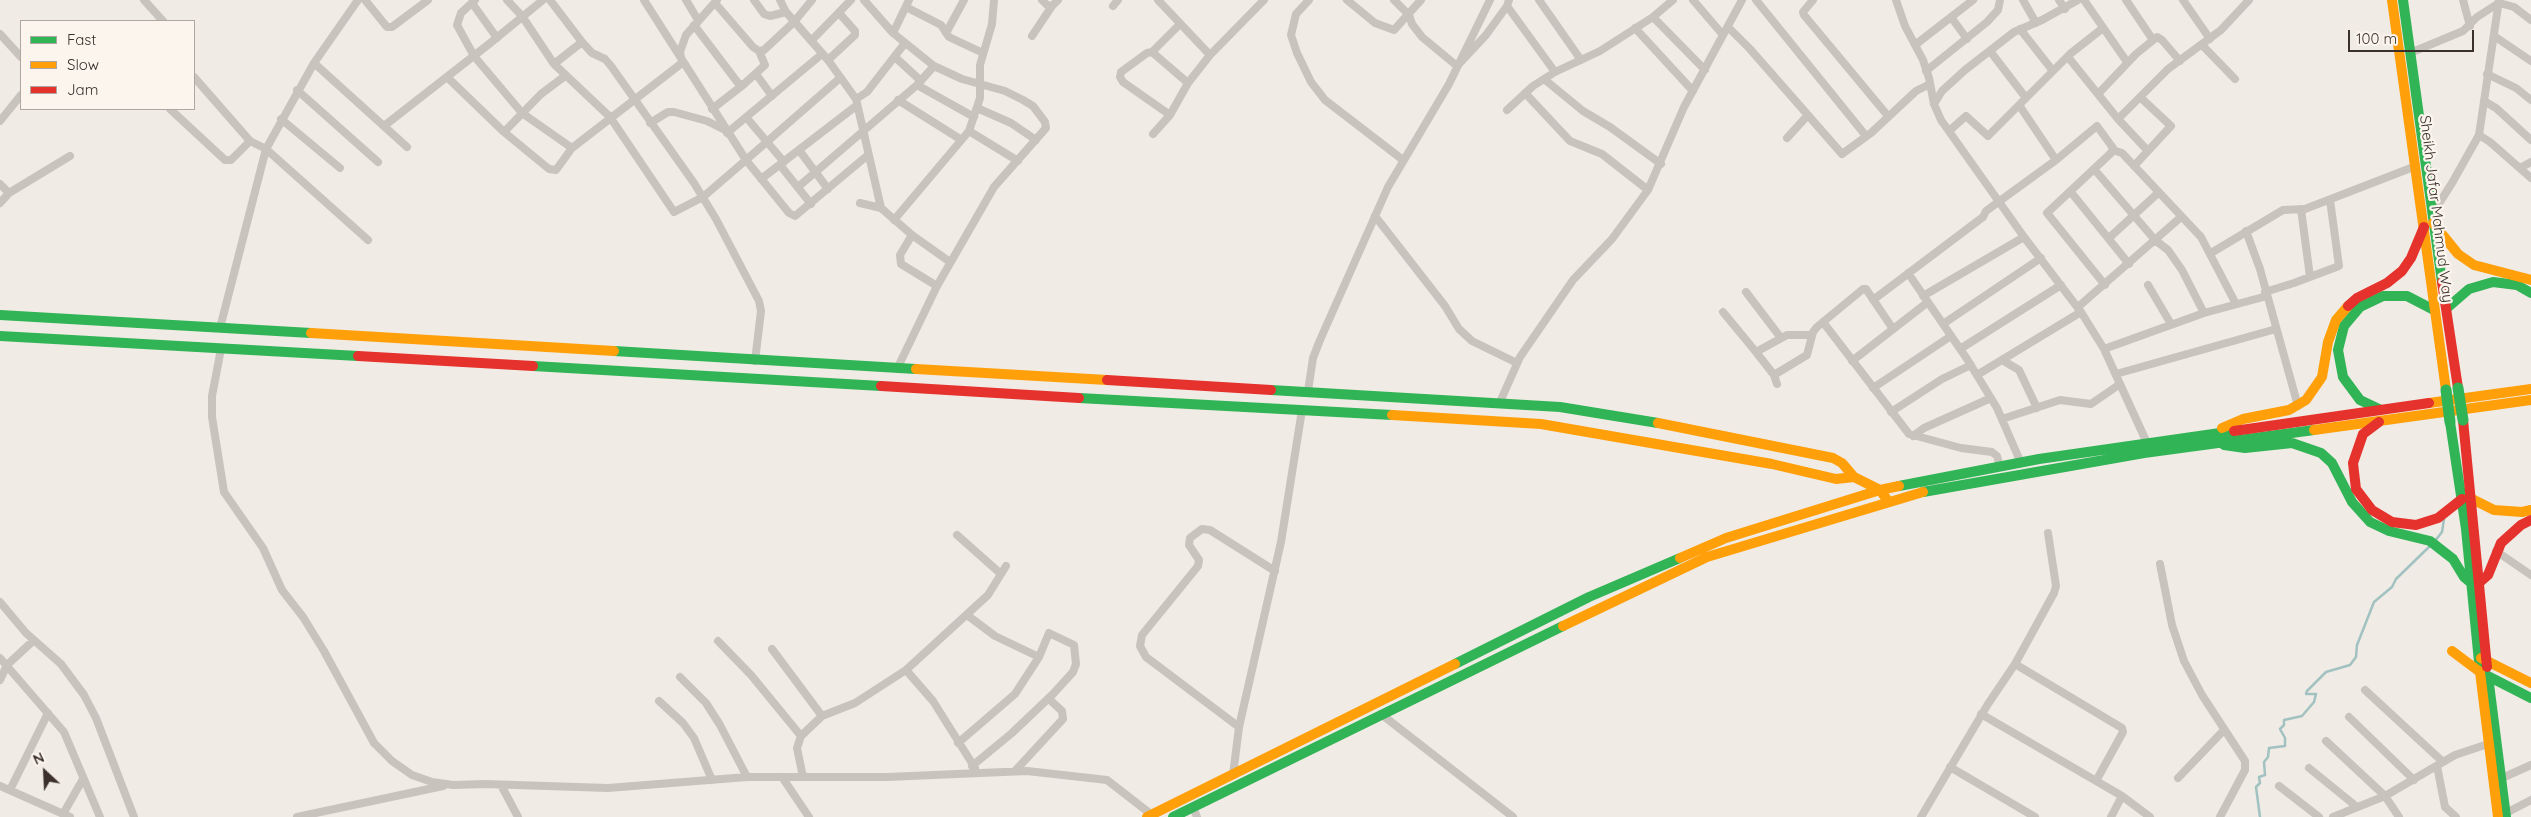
<!DOCTYPE html>
<style>
body{margin:0}
#map{position:relative;width:2531px;height:817px;overflow:hidden;background:#f0ebe5;font-family:Quicksand,sans-serif}
canvas{display:block}
.legend{position:absolute;left:20px;top:20px;width:175px;height:90px;box-sizing:border-box;background:#fbf5ee;border:1px solid #aea6a0;margin:0;padding:6px 9px;list-style:none;font-size:15px;color:#3b302b}
.legend li{display:flex;align-items:center;gap:10px;height:25px}
.legend b{width:25px;border:1px solid #aea6a0}
.north{position:absolute;left:20px;top:747px;width:50px;height:50px;-webkit-text-stroke:4px #fbf5ee;paint-order:stroke;rotate:335deg;font-size:14px;font-weight:700;line-height:20px;text-align:center;color:#3b302b}
.north::after{content:'';display:block;margin:auto;width:18px;height:22px;background:#3b302b;clip-path:polygon(50% 0,100% 100%,50% 72%,0 100%)}
.scale{position:absolute;left:2348px;top:30px;width:126px;height:22px;box-sizing:border-box;border:2px solid #3b302b;border-top:0;padding-left:6px;font-size:15px;line-height:18px;white-space:nowrap;color:#3b302b;-webkit-text-stroke:4px #fbf5ee;paint-order:stroke}
</style>
<div id="map">
<canvas width="2531" height="817"></canvas>
<ul class="legend">
<li><b style="height:6px;background:#30b455"></b>Fast</li>
<li><b style="height:6px;background:#ff9f0a"></b>Slow</li>
<li><b style="height:6px;background:#e5322d"></b>Jam</li>
</ul>
<div class="north">N</div>
<div class="scale">100 m</div>
</div>
<script>
const ctx = document.querySelector('canvas').getContext('2d');
ctx.lineJoin = 'round';
const shape = rows => new Path2D(rows.map(r => 'M' + r).join(''));
function stroke(path, color, width, dash) { ctx.strokeStyle = color; ctx.lineWidth = width; ctx.lineCap = dash ? 'butt' : 'round'; ctx.setLineDash(dash || []); ctx.stroke(path); }
function drawText(font, color, halo, rows, align = 'center') {
  ctx.font = font + ' Quicksand,sans-serif'; ctx.lineWidth = 4.5; ctx.setLineDash([]); ctx.textBaseline = 'middle'; ctx.strokeStyle = halo; ctx.fillStyle = color; for (const [text, x, y, turn = 0] of rows) {
    ctx.save(); ctx.translate(x, y); ctx.rotate((+turn || 0) * Math.PI / 180); ctx.textAlign = isNaN(turn) ? turn : align; if (halo) ctx.strokeText(text, 0, 0); ctx.fillText(text, 0, 0); ctx.restore();
  }
}
stroke(shape([
 [2435,541,2442,532,2444,519],
 [2260,817,2256,787,2260,783,2259,777,2265,775,2264,762,2268,757,2269,748,2285,746,2285,738,2280,729,2284,725,2284,720,2302,716,2314,702,2316,694,2306,694,2307,691,2326,672,2350,665,2356,657,2357,645,2374,602,2392,587,2396,579,2431,545]
]), '#a1c2c1', 2.5);
stroke(shape([
 [144,0,163,21],
 [365,0,387,27,392,27,428,0],
 [475,0,461,13,457,25,474,56,522,113,572,148,682,63,680,52,686,35,717,0],
 [507,0,522,16,554,64,610,117,674,212,703,197,746,160,644,0],
 [550,0,582,42,592,53,605,59,611,66,694,183,716,219,759,301,761,311,755,361],
 [686,0,698,20],
 [754,0,764,14,770,16,786,12],
 [780,0,786,12,828,60,856,99,881,208],
 [864,0,893,33,934,66,962,79,1005,91,1023,100,1033,106,1045,122,1046,128,994,187,937,286,897,369],
 [1042,0,1047,5,1052,6,1058,0],
 [1158,0,1210,55],
 [1309,0,1296,14,1291,35,1297,53,1311,82,1325,100,1403,160],
 [1347,0,1375,23,1394,30,1421,0],
 [1394,0,1409,15,1412,24,1422,37,1457,66,1486,35,1507,6],
 [1509,0,1507,6,1555,72],
 [1539,0,1581,60],
 [1693,0,1723,35],
 [1756,0,1866,136],
 [1813,0,1803,12,1804,15,1888,116],
 [1896,0,1905,26,1923,60,1929,78,1934,104,1941,120,2024,237,2081,312,2104,349,2147,443],
 [2023,0,2036,23],
 [2059,0,2065,9],
 [2084,0,2127,62],
 [2126,0,2153,40],
 [2183,0,2210,39],
 [2463,0,2470,26],
 [472,3,497,38],
 [715,3,753,47,759,51,764,50,794,22,812,0],
 [1113,6,1118,0],
 [906,7,941,25,949,37,983,53],
 [1653,17,1705,70],
 [1951,17,1967,39],
 [694,25,738,83,743,85,765,65,759,51],
 [1728,27,1750,49,1842,154,1871,133,1916,91,1930,84],
 [1635,28,1693,91],
 [2020,29,2053,71],
 [893,33,909,0],
 [946,33,964,0],
 [0,34,21,57],
 [1032,36,1052,6],
 [2494,36,2531,61],
 [811,41,851,0],
 [1915,45,1973,0],
 [2202,45,2235,79],
 [1990,51,2026,98],
 [1152,52,1180,24],
 [2410,53,2463,31,2477,17,2499,3,2514,7,2531,20],
 [895,57,921,81],
 [2068,57,2118,119,2148,151],
 [828,60,855,35,855,31,839,13],
 [314,63,407,147],
 [554,64,582,42],
 [1926,71,1987,22,1998,10,2000,0],
 [756,74,772,96],
 [2487,74,2516,88,2531,100],
 [194,77,250,141,266,149,368,240],
 [447,77,504,132,549,169,556,170,572,148],
 [840,78,746,160,789,213,795,216,868,155],
 [1544,79,1583,111,1610,127,1661,164],
 [917,85,974,117],
 [297,90,378,162],
 [1525,93,1570,141,1602,154,1648,190],
 [2098,94,2136,54,2157,37,2162,40,2180,61],
 [856,99,867,92,905,43],
 [898,100,960,139],
 [2484,101,2496,108,2531,140],
 [1934,104,1942,91,1965,70,2014,32,2042,20,2078,0],
 [2019,105,2056,160],
 [977,108,1011,123,1036,140],
 [170,109,225,160,231,160,250,141],
 [712,109,743,85],
 [1507,110,1533,86,1555,72,1600,51,1653,17,1673,0],
 [1170,115,1123,82,1120,77,1121,72,1147,53,1152,52,1188,83],
 [746,117,784,162],
 [281,119,340,168],
 [2118,119,2168,69,2221,30,2249,0],
 [0,121,21,95],
 [650,123,668,112,674,112,707,121,725,130],
 [384,126,489,44,543,0],
 [969,131,1018,161],
 [1949,131,1966,116,1988,136,2070,54,2103,28],
 [504,132,541,94,565,76],
 [727,133,822,54],
 [1153,134,1170,115,1188,83,1210,55,1264,0],
 [2479,135,2490,142,2531,178],
 [1787,138,1808,115],
 [799,150,828,189],
 [2113,150,2122,153,2201,237,2236,304],
 [780,165,811,204],
 [2134,166,2171,126,2140,97],
 [2520,168,2531,162],
 [2094,169,2155,240,2168,250,2182,270,2204,313],
 [761,179,856,106],
 [0,184,9,193],
 [798,187,917,85,934,66],
 [2070,191,2129,264],
 [0,203,9,193,70,156],
 [860,203,881,208,912,235,950,262],
 [2301,209,2310,277],
 [2431,210,2438,205,2452,183,2479,135,2499,0],
 [1375,216,1445,306,1459,329,1472,341,1517,363],
 [894,220,969,131,980,98,980,65,992,24,994,0],
 [2246,231,2260,269,2298,406],
 [912,235,900,255,901,264,937,286],
 [2109,238,2158,193],
 [2211,253,2283,210,2305,209,2416,166],
 [1908,273,1967,359,1997,408,2021,463],
 [2148,285,2171,324],
 [1746,292,1781,338],
 [2265,292,2294,283,2339,266,2330,200],
 [1923,296,2024,237],
 [1873,300,1983,217,1986,211,2056,160,2097,126,2113,148,2111,153,2047,213,2105,285],
 [2078,307,2181,217],
 [1723,312,1756,352,1774,375,1777,384],
 [1823,322,1909,434,1961,448,1992,452,1997,456,2000,467],
 [1943,324,2041,258],
 [220,328,266,149,314,63,358,0],
 [221,349,212,396,212,417,224,492,263,548,282,590,303,617,324,651,374,743,392,761,412,775,432,782,453,785,485,784,608,788,747,777,887,777,1027,771,1107,780,1152,815],
 [1960,349,2061,285],
 [2104,349,2204,313,2267,296],
 [1756,352,1787,335,1812,335],
 [2002,360,2019,370,2037,408],
 [1852,361,1928,302],
 [2116,374,2276,329],
 [1774,375,1807,355,1813,332,1817,327,1863,289,1866,289,1893,329],
 [1977,375,2081,312],
 [1873,388,1951,336],
 [1308,391,1313,358,1320,340,1388,187,1449,84,1490,0],
 [1500,402,1520,357,1573,280,1612,239,1648,190,1684,107,1742,0],
 [1891,412,1942,379,1971,365],
 [2002,419,2060,400,2091,404,2120,384],
 [1913,436,1924,428,1991,398],
 [957,535,1001,574],
 [2496,551,2531,575],
 [2160,564,2172,625,2184,661,2202,695,2245,761,2245,770,2220,817],
 [0,602,26,633,61,664,84,695,96,718,134,817],
 [718,641,751,675,801,736],
 [772,649,822,716],
 [0,658,64,732,100,817],
 [2015,664,2122,728,2123,732,2096,781],
 [906,670,933,701,975,768],
 [680,677,706,703,720,725,747,777],
 [0,680,7,665,34,640],
 [2365,690,2443,762],
 [659,701,683,723,694,738,712,780],
 [1381,714,1513,817],
 [1981,714,2122,796,2150,817],
 [2349,717,2414,780],
 [1239,727,1146,657,1140,646,1142,635,1198,566,1199,560,1189,545,1190,538,1202,529,1210,530,1275,571],
 [2326,741,2385,796,2399,817],
 [958,743,1015,694,1039,657,995,636,967,615],
 [972,766,1012,733,1053,694,1073,672,1076,664,1074,645,1049,633,1039,657],
 [2437,766,2445,807,2456,817],
 [1950,767,2035,817],
 [2309,768,2357,807],
 [1015,771,1063,719,1062,711,1049,699],
 [1233,775,1239,727,1281,542,1302,410],
 [782,777,809,817],
 [803,777,797,748,801,736,822,716,855,703,906,670,988,595,1006,566],
 [2178,778,2224,730],
 [2502,778,2531,765],
 [501,785,518,817],
 [0,786,70,817],
 [2279,786,2319,817],
 [10,790,48,713],
 [1193,807,1197,817],
 [2506,813,2531,800],
 [63,814,83,779],
 [297,817,443,786],
 [1921,817,1988,704,2015,664,2054,593,2056,586,2048,533],
 [2111,817,2122,796],
 [2333,817,2385,796,2455,755,2491,743]
]), '#c9c3be', 8);
stroke(shape([
 [2403,0,2442,282],
 [2447,308,2469,289,2493,282,2517,285,2531,293],
 [0,315,311,333],
 [0,336,358,356],
 [614,351,916,369],
 [533,366,881,386],
 [1271,390,1560,407,1658,423],
 [1079,398,1392,415],
 [2379,409,2360,400,2343,377,2338,350,2344,326,2360,307,2383,296,2407,296,2434,310],
 [2450,422,2466,529,2480,672,2531,698],
 [2224,445,2245,448,2292,443,2321,453,2332,463,2352,502,2370,522,2389,531,2430,541,2453,559,2464,577,2471,583],
 [1899,486,2039,459,2234,431],
 [1923,492,2144,453,2314,430],
 [1455,664,1589,597,1680,558],
 [2488,676,2506,817],
 [1173,817,1563,626]
]), '#30b455', 10);
stroke(shape([
 [2392,0,2446,390],
 [2433,223,2458,254,2474,265,2531,280],
 [311,333,614,351],
 [916,369,1107,380],
 [2429,403,2531,389],
 [1392,415,1541,424,1772,464,1836,479,1854,477],
 [1658,423,1833,458,1842,463,1854,477,1880,490,1888,501],
 [2222,428,2243,419,2289,410,2306,400,2322,377,2328,342,2336,320,2348,306],
 [2314,430,2531,400],
 [2472,499,2494,510,2522,512,2531,510],
 [1680,558,1726,538,1880,490,1899,486],
 [1563,626,1707,557,1923,492],
 [2452,651,2480,672,2498,817],
 [2481,658,2531,683],
 [1147,817,1455,664]
]), '#ff9f0a', 10);
stroke(shape([
 [2442,282,2458,388],
 [2348,306,2357,298,2387,283,2402,271,2411,258,2424,227],
 [358,356,533,366],
 [1107,380,1271,390],
 [881,386,1079,398],
 [2463,420,2487,667],
 [2379,422,2363,434,2353,463,2356,489,2372,510,2392,522,2416,525,2438,518,2462,499],
 [2234,431,2429,403],
 [2480,582,2488,575,2501,543,2521,525,2531,520]
]), '#e5322d', 10);
stroke(shape([
 [2458,388,2463,420],
 [2446,390,2450,422]
]), '#30b455', 11);
drawText('15px', '#3b302b', '#fbf5ee', [
 ["Sheikh Jafar Mahmud Way",2436,209,83]
]);
</script>
